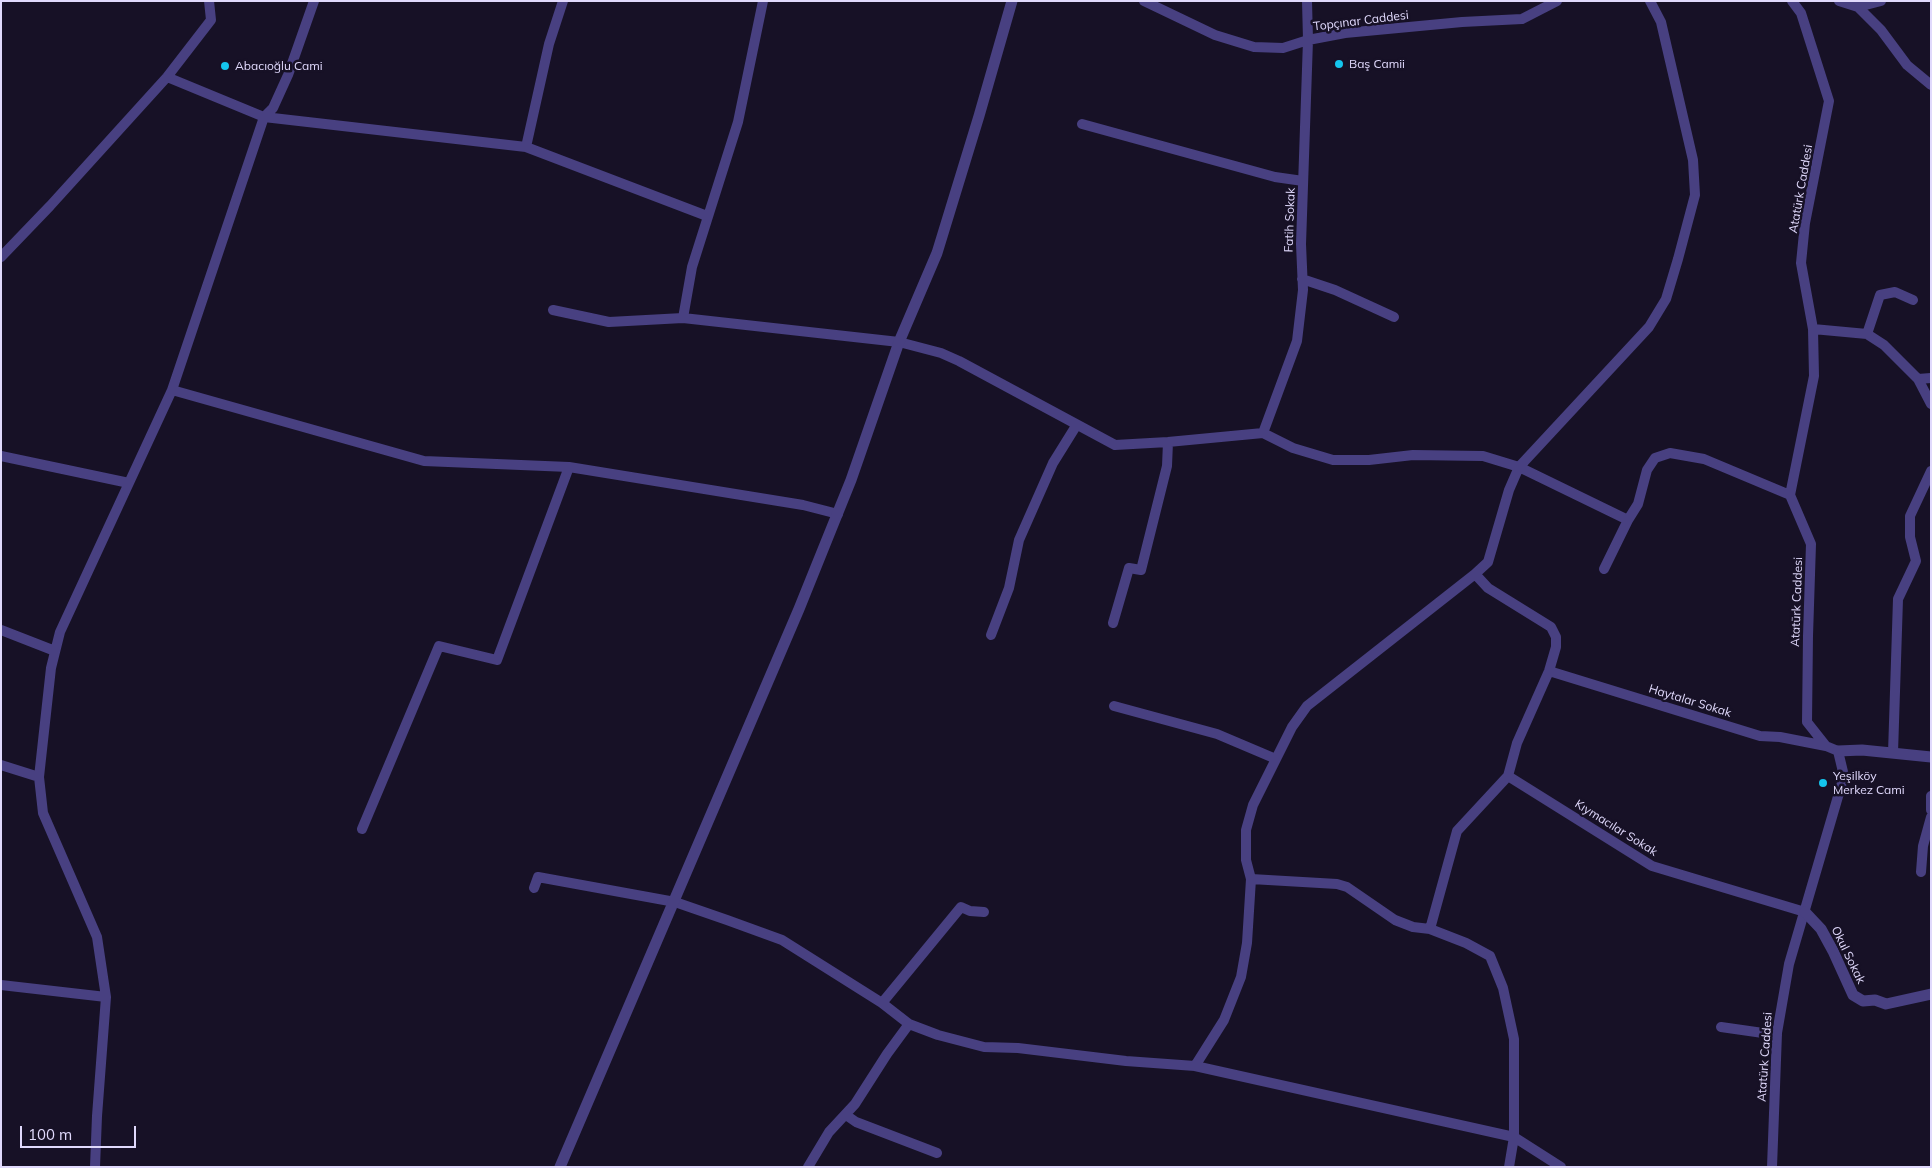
<!DOCTYPE html>
<meta charset="utf-8">
<style>
body{margin:0}
#map{position:relative;width:1932px;height:1168px;overflow:hidden;background:#171126;font-family:Mulish,sans-serif}
canvas{display:block}
.frame{position:absolute;inset:0;border:2px solid #e0d9fc;pointer-events:none}
.scale{position:absolute;left:20px;top:1126px;width:116px;height:22px;box-sizing:border-box;border:2px solid #e0d9fc;border-top:0;padding-left:6px;font-size:15px;line-height:18px;white-space:nowrap;color:#e0d9fc;-webkit-text-stroke:4px #171126;paint-order:stroke}
</style>
<div id="map">
<canvas width="1932" height="1168"></canvas>
<div class="frame"></div>
<div class="scale">100 m</div>
</div>
<script>
const ctx = document.querySelector('canvas').getContext('2d');
ctx.lineJoin = 'round';
const shape = rows => new Path2D(rows.map(r => 'M' + r).join(''));
function stroke(path, color, width, dash) { ctx.strokeStyle = color; ctx.lineWidth = width; ctx.lineCap = dash ? 'butt' : 'round'; ctx.setLineDash(dash || []); ctx.stroke(path); }
function drawText(font, color, halo, rows, align = 'center') {
  ctx.font = font + ' Mulish,sans-serif'; ctx.lineWidth = 5; ctx.setLineDash([]); ctx.textBaseline = 'middle'; ctx.strokeStyle = halo; ctx.fillStyle = color; for (const [text, x, y, turn = 0] of rows) {
    ctx.save(); ctx.translate(x, y); ctx.rotate((+turn || 0) * Math.PI / 180); ctx.textAlign = isNaN(turn) ? turn : align; if (halo) ctx.strokeText(text, 0, 0); ctx.fillText(text, 0, 0); ctx.restore();
  }
}
stroke(shape([
 [1144,1,1215,35,1254,47,1283,48,1308,40,1345,33,1462,22,1522,19,1557,1],
 [1839,1,1858,7,1881,30,1907,65,1931,85],
 [1858,7,1881,1],
 [264,117,526,147,707,216],
 [264,117,273,108,288,75,314,1],
 [1082,124,1275,177,1303,181],
 [526,147,549,44,563,1],
 [1,257,50,206,167,77,211,20,209,1],
 [1302,279,1335,290,1394,317],
 [553,310,609,322,683,318,899,342,941,353,959,361,1115,445,1168,442,1263,433,1293,448,1333,460,1369,460,1413,455,1483,456,1519,467,1628,520,1638,504,1647,470,1655,458,1670,453,1704,459,1790,495],
 [683,318,692,267,738,122,763,1],
 [1813,329,1867,334,1884,345,1918,379,1931,404],
 [1867,334,1880,295,1895,292,1913,300],
 [1918,379,1931,378],
 [172,390,424,461,569,467,803,505,838,514],
 [1263,433,1297,341,1303,290,1301,244,1308,40,1307,1],
 [1,456,129,483],
 [1604,569,1628,520],
 [1113,623,1129,568,1141,570,1167,466,1168,442],
 [1,630,55,651],
 [991,635,1009,588,1019,540,1053,463,1076,426],
 [1549,671,1760,736,1780,737,1826,746],
 [1114,706,1217,734,1276,759],
 [1893,753,1898,599,1916,561,1910,537,1910,516,1931,471],
 [1,765,39,777],
 [1508,776,1652,866,1805,912],
 [1931,796,1931,810],
 [362,829,439,646,497,660,569,467],
 [1921,872,1923,846,1931,817],
 [1251,879,1337,884,1347,887,1395,920,1413,927,1430,929,1466,943,1490,956,1503,988,1514,1039,1514,1137,1509,1167],
 [534,888,538,877,675,902,727,920,782,940,882,1003,909,1024,938,1035,984,1047,1018,1048,1126,1061,1195,1066,1514,1137,1561,1167],
 [1430,929,1457,831,1508,776,1517,743,1549,671,1556,647,1556,637,1551,627,1488,588,1475,574],
 [1,985,106,997],
 [882,1003,961,907,970,911,984,912],
 [1721,1027,1777,1035],
 [1195,1066,1224,1020,1241,977,1247,943,1251,879,1246,860,1246,830,1253,805,1292,727,1307,706,1475,574,1488,562,1509,490,1519,467,1649,327,1666,299,1678,259,1695,195,1693,160,1661,22,1650,1],
 [846,1115,856,1122,937,1153],
 [95,1167,97,1116,106,997,97,937,43,813,39,777,51,668,60,632,172,390,264,117,167,77],
 [808,1167,829,1132,855,1104,887,1054,909,1024],
 [1772,1167,1777,1033,1789,964,1844,776,1838,751,1826,746,1807,722,1808,636,1811,544,1790,495,1814,376,1813,329,1801,263,1805,223,1829,101,1801,13,1792,1]
]), '#484081', 10);
stroke(shape([
 [1838,751,1862,750,1931,757],
 [1805,912,1821,929,1833,951,1853,995,1863,1001,1875,1000,1886,1004,1931,994],
 [560,1167,799,609,851,480,899,342,937,253,979,116,1012,1]
]), '#484081', 11);
for (const [x, y, r, color] of [
 [1339,64,5,"#14c5ed"],
 [225,66,5,"#14c5ed"],
 [1823,783,5,"#14c5ed"]
]) { const dot = new Path2D(); dot.arc(x, y, r, 0, 2 * Math.PI); ctx.fillStyle = color; ctx.fill(dot); stroke(dot, '#171126', 2); }
drawText('12px', '#e0d9fc', '#171126', [
 ["Topçınar Caddesi",1361,21,-7],
 ["Atatürk Caddesi",1801,189,-80],
 ["Fatih Sokak",1290,220,-88],
 ["Atatürk Caddesi",1797,602,-88],
 ["Haytalar Sokak",1690,701,17],
 ["Kıymacılar Sokak",1616,828,32],
 ["Okul Sokak",1848,955,64],
 ["Atatürk Caddesi",1765,1057,-86]
]);
drawText('12px', '#e0d9fc', '#171126', [
 ["Baş Camii",1349,64],
 ["Abacıoğlu Cami",235,66],
 ["Yeşilköy",1833,776],
 ["Merkez Cami",1833,790]
], 'left');
</script>
